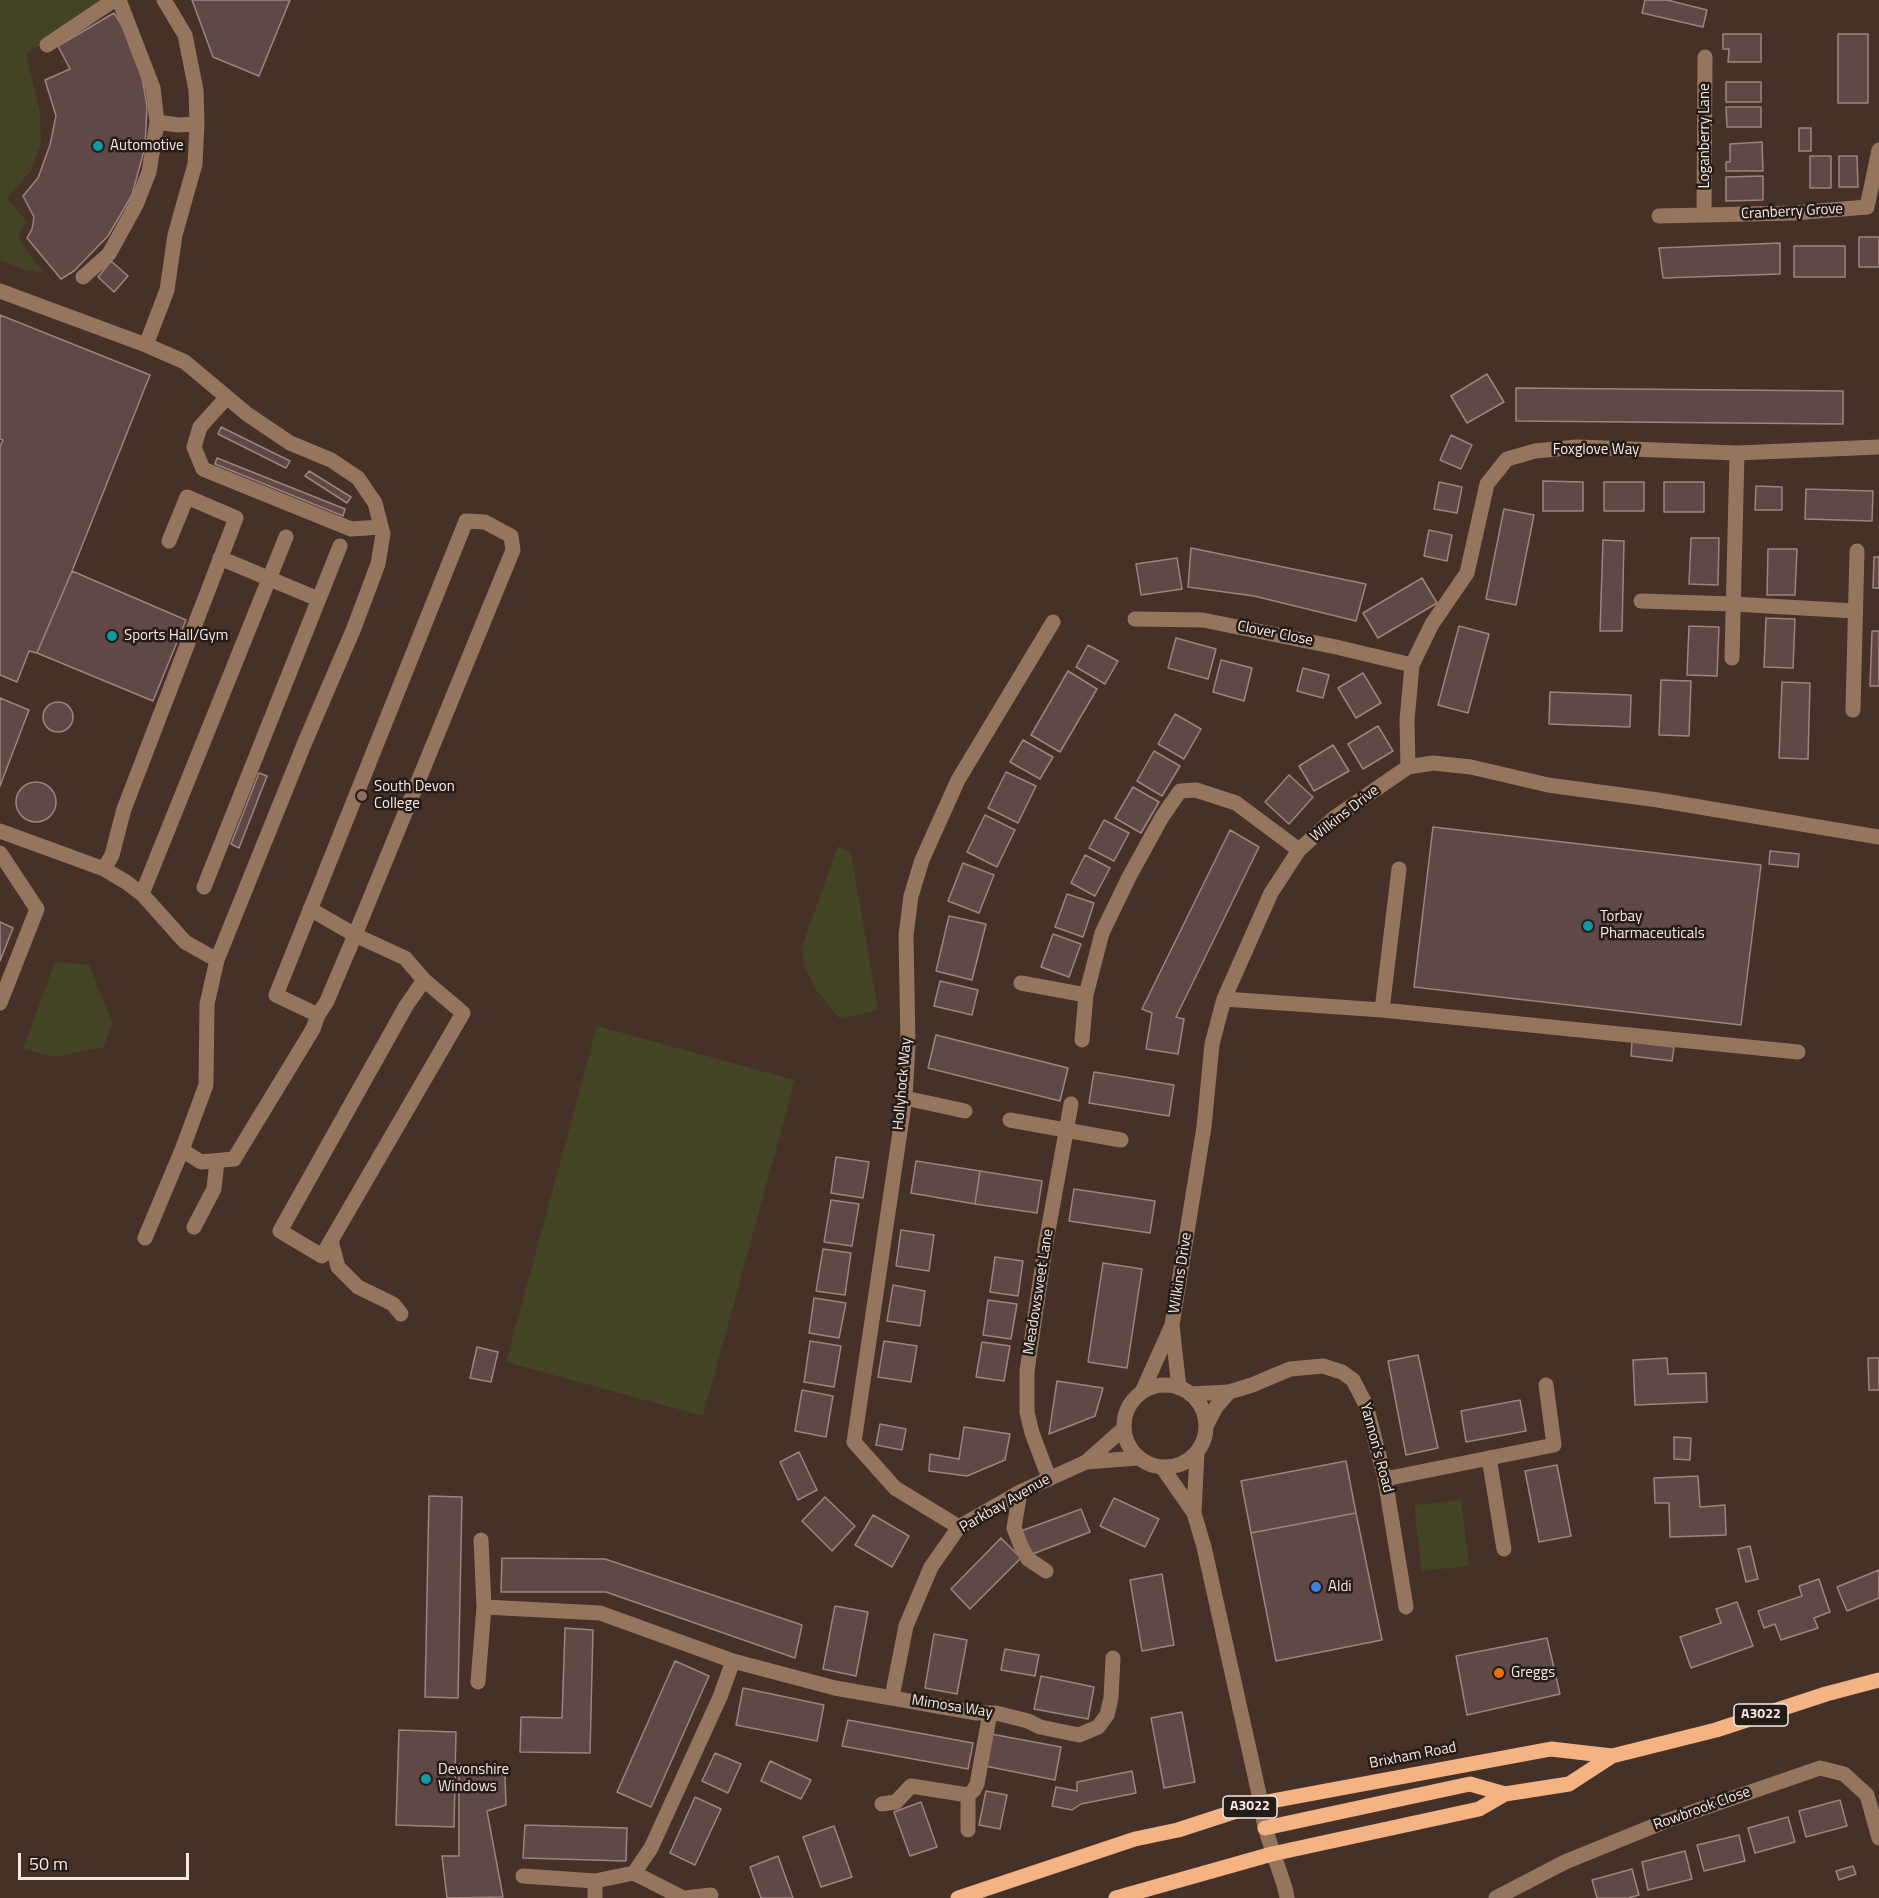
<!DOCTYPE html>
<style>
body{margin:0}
#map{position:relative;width:1879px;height:1898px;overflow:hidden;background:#453128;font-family:"Titillium Web",sans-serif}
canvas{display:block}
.scale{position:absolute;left:18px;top:1853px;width:171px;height:27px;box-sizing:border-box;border:3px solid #f7eae4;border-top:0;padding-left:8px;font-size:18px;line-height:21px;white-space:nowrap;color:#f7eae4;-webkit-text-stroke:4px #251b17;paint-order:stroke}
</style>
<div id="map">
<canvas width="1879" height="1898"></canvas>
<div class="scale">50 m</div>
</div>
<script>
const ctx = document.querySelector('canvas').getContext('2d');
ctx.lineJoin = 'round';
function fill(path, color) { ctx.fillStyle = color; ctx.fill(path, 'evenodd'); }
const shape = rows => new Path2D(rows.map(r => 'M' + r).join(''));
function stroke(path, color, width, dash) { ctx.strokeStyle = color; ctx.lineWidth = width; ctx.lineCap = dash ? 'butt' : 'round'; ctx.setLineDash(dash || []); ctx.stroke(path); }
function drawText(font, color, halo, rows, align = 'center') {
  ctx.font = font + ' "Titillium Web",sans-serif'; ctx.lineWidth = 5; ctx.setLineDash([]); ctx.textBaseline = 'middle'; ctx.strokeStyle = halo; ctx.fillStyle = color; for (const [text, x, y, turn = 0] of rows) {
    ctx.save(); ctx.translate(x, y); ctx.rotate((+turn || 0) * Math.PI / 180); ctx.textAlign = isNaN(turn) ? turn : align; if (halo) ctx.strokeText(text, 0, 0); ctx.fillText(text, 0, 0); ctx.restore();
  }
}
fill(shape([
 [0,0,107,0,26,54,40,113,41,142,32,169,7,199,27,221,20,231,19,240,44,273,26,270,0,260],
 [838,846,851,852,878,1010,840,1019,814,987,804,964,802,947],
 [55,962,89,965,112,1022,104,1047,55,1057,23,1049],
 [597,1026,795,1080,703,1416,506,1362],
 [1461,1500,1469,1566,1422,1571,1414,1505]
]), '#424423');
const building = shape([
 [192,0,290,0,259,76,213,57,192,0],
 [1645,0,1667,0,1707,10,1703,27,1642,13,1645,0],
 [114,13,127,33,141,71,147,106,145,147,132,195,108,236,74,271,61,279,27,238,32,229,34,217,23,196,38,178,50,145,56,116,45,80,70,69,58,46,114,13],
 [1723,34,1761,34,1761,62,1728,62,1729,49,1723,49,1723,34],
 [1838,34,1868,34,1868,103,1838,103,1838,34],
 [1726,82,1761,82,1761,102,1726,102,1726,82],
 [1726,107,1761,107,1761,127,1727,127,1726,107],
 [1799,128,1811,128,1811,151,1799,151,1799,128],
 [1762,142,1763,171,1726,171,1726,162,1730,162,1730,144,1762,142],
 [1810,156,1831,156,1831,188,1810,188,1810,156],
 [1839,156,1857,156,1858,187,1839,187,1839,156],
 [1763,176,1763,200,1726,201,1726,177,1763,176],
 [1859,237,1879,237,1879,267,1859,267,1859,237],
 [1780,243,1780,274,1663,278,1659,248,1780,243],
 [1794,246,1845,246,1845,277,1794,277,1794,246],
 [111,261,128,276,114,292,98,277,111,261],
 [0,315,150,375,72,571,37,653,29,651,17,682,0,675,0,447,3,440,0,439,0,315],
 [1487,374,1504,402,1467,423,1451,396,1487,374],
 [1516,388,1843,391,1843,424,1516,421,1516,388],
 [221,427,290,461,286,468,218,434,221,427],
 [1451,435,1472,445,1461,469,1440,460,1451,435],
 [217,458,345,509,343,516,215,464,217,458],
 [309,471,351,497,347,503,305,476,309,471],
 [1543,481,1583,482,1583,511,1543,511,1543,481],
 [1439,482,1462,487,1457,513,1434,509,1439,482],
 [1604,482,1644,482,1644,511,1604,511,1604,482],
 [1664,482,1704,482,1704,512,1664,512,1664,482],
 [1756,486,1782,487,1782,510,1755,510,1756,486],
 [1806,489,1873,491,1872,521,1805,519,1806,489],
 [1504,509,1534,515,1516,605,1486,599,1504,509],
 [1429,530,1452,535,1447,561,1424,556,1429,530],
 [1691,538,1719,538,1718,585,1689,584,1691,538],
 [1603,540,1624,541,1622,631,1600,631,1603,540],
 [1191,548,1366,584,1356,621,1254,596,1188,587,1191,548],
 [1768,549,1797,549,1795,595,1767,595,1768,549],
 [1874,557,1879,557,1879,588,1873,588,1874,557],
 [1177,558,1182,589,1141,595,1136,564,1177,558],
 [72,571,186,620,153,701,37,653,72,571],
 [1422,578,1437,603,1378,638,1363,613,1422,578],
 [1766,618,1795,619,1793,668,1764,667,1766,618],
 [1459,626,1489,634,1468,713,1438,705,1459,626],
 [1689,626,1719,627,1717,676,1687,675,1689,626],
 [1872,631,1879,631,1879,686,1870,686,1872,631],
 [1176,638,1216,649,1208,679,1168,668,1176,638],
 [1088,645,1118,661,1105,684,1076,667,1088,645],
 [1221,660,1252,668,1244,701,1213,692,1221,660],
 [1303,668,1329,675,1323,698,1297,691,1303,668],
 [1068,671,1097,689,1060,752,1031,735,1068,671],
 [1363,673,1381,703,1356,718,1338,688,1363,673],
 [1661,680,1691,681,1689,736,1659,735,1661,680],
 [1782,682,1810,683,1808,759,1779,758,1782,682],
 [1550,692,1631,695,1630,727,1549,724,1550,692],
 [0,698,29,710,0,786,0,698],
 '43 717a15 15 0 1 1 30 0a15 15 0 1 1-30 0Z',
 [1175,714,1201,729,1184,759,1158,744,1175,714],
 [1378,726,1393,751,1363,769,1348,744,1378,726],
 [1023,740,1053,757,1040,779,1010,762,1023,740],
 [1333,745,1349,771,1314,791,1299,766,1333,745],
 [1154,751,1180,766,1162,796,1137,781,1154,751],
 [1006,772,1036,786,1018,823,988,808,1006,772],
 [259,773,267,776,239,848,231,844,259,773],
 [1289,775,1313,797,1289,824,1265,802,1289,775],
 '16 802a20 20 0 1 1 40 0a20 20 0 1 1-40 0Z',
 [1133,787,1159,802,1141,833,1115,818,1133,787],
 [985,815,1015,830,997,867,967,852,985,815],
 [1104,820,1129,833,1114,861,1089,848,1104,820],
 [1433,827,1761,865,1741,1025,1414,987,1433,827],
 [1230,830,1259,847,1176,1017,1184,1019,1178,1054,1146,1049,1152,1013,1142,1009,1230,830],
 [1770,851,1799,854,1798,867,1769,864,1770,851],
 [1085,855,1110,868,1095,896,1071,883,1085,855],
 [963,863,994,875,979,913,948,901,963,863],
 [1067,894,1094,903,1083,937,1055,927,1067,894],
 [949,916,986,924,972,980,936,971,949,916],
 [0,922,13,928,0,961,0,922],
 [1053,934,1081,944,1069,977,1041,967,1053,934],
 [940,981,978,990,972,1015,934,1006,940,981],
 [936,1035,1068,1068,1060,1101,928,1068,936,1035],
 [1632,1042,1674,1047,1672,1061,1631,1056,1632,1042],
 [1094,1072,1174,1085,1169,1116,1089,1103,1094,1072],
 [836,1157,869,1162,863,1198,831,1193,836,1157],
 [916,1161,980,1171,975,1204,911,1193,916,1161],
 [980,1171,1042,1181,1037,1213,975,1204,980,1171],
 [1074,1189,1155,1201,1150,1233,1069,1221,1074,1189],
 [831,1200,859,1204,852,1246,824,1242,831,1200],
 [901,1230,934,1235,929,1271,896,1266,901,1230],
 [823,1249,851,1253,845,1295,816,1291,823,1249],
 [995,1257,1023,1261,1018,1296,990,1292,995,1257],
 [1103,1263,1142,1269,1127,1368,1088,1362,1103,1263],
 [893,1285,925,1291,920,1326,887,1321,893,1285],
 [814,1298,846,1303,839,1338,809,1333,814,1298],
 [988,1300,1017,1304,1011,1339,983,1335,988,1300],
 [810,1341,841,1346,834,1387,804,1382,810,1341],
 [884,1341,917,1346,911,1382,878,1377,884,1341],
 [982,1342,1010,1346,1004,1381,976,1377,982,1342],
 [477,1347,498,1352,491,1382,470,1378,477,1347],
 [1418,1355,1438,1448,1406,1455,1388,1361,1418,1355],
 [1667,1358,1668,1374,1706,1373,1707,1402,1635,1405,1633,1360,1667,1358],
 [1868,1358,1879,1358,1879,1390,1869,1390,1868,1358],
 [1057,1381,1103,1388,1095,1416,1049,1434,1057,1381],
 [802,1390,833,1396,826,1437,795,1431,802,1390],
 [1520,1400,1526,1431,1466,1442,1461,1411,1520,1400],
 [880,1424,906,1429,902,1450,876,1445,880,1424],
 [964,1427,1010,1434,1005,1460,967,1476,929,1471,930,1454,959,1459,964,1427],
 [1674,1437,1691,1438,1690,1460,1674,1459,1674,1437],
 [799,1452,817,1490,798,1500,780,1462,799,1452],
 [1346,1461,1356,1513,1251,1533,1241,1481,1346,1461],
 [1557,1465,1571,1536,1539,1542,1525,1471,1557,1465],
 [1698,1476,1700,1507,1725,1505,1726,1535,1670,1537,1669,1503,1655,1503,1654,1478,1698,1476],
 [429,1496,462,1497,458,1698,425,1697,429,1496],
 [825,1497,855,1526,832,1551,802,1521,825,1497],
 [1114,1498,1159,1519,1145,1547,1100,1526,1114,1498],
 [1081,1509,1090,1532,1030,1555,1021,1531,1081,1509],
 [1356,1513,1382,1640,1276,1661,1251,1533,1356,1513],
 [873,1515,909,1536,892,1567,855,1545,873,1515],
 [1001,1538,1021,1558,970,1609,951,1589,1001,1538],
 [1750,1546,1758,1579,1746,1582,1738,1549,1750,1546],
 [502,1558,605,1559,802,1625,795,1658,606,1592,501,1592,502,1558],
 [1879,1570,1879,1598,1847,1611,1837,1587,1879,1570],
 [1162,1574,1174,1645,1142,1651,1130,1580,1162,1574],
 [1819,1579,1830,1612,1814,1618,1818,1628,1781,1640,1775,1624,1764,1628,1758,1611,1802,1596,1799,1586,1819,1579],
 [1737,1602,1753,1646,1691,1668,1680,1637,1721,1623,1716,1609,1737,1602],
 [835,1606,868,1612,856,1676,823,1669,835,1606],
 [565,1628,593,1630,590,1753,520,1752,521,1717,562,1718,565,1628],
 [934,1634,967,1640,957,1694,925,1688,934,1634],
 [1547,1638,1560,1694,1467,1715,1456,1656,1547,1638],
 [1005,1649,1039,1655,1035,1676,1001,1670,1005,1649],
 [675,1661,709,1676,651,1807,617,1792,675,1661],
 [1041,1676,1094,1687,1088,1719,1034,1709,1041,1676],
 [743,1688,824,1705,817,1741,736,1725,743,1688],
 [1182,1712,1195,1782,1164,1788,1151,1718,1182,1712],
 [848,1720,973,1743,968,1769,842,1746,848,1720],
 [399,1730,456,1732,454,1827,396,1825,399,1730],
 [991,1734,1061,1747,1055,1780,985,1766,991,1734],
 [715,1753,741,1764,728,1793,702,1781,715,1753],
 [770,1761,811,1780,801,1799,761,1781,770,1761],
 [459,1764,505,1776,506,1805,487,1811,503,1897,447,1898,442,1856,459,1856,459,1764],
 [1132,1771,1136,1793,1081,1804,1072,1810,1052,1806,1056,1787,1077,1791,1077,1782,1132,1771],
 [986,1791,1007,1795,1000,1829,979,1825,986,1791],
 [695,1797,721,1809,695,1865,670,1853,695,1797],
 [1840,1800,1847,1826,1806,1837,1799,1811,1840,1800],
 [921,1802,937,1847,910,1856,894,1812,921,1802],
 [1788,1817,1795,1842,1755,1853,1748,1828,1788,1817],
 [525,1825,627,1828,626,1861,523,1858,525,1825],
 [834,1826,852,1877,821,1887,803,1837,834,1826],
 [1739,1835,1745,1861,1704,1871,1697,1845,1739,1835],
 [1685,1851,1692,1879,1648,1890,1642,1862,1685,1851],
 [778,1856,793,1898,761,1898,750,1867,778,1856],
 [1853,1866,1856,1874,1839,1880,1836,1871,1853,1866],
 [1632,1869,1639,1895,1628,1898,1597,1898,1592,1880,1632,1869]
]);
fill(building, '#604846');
stroke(building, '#9e8481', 1.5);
stroke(shape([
 [119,0,153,88,157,122,178,125,197,124],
 [47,45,114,0],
 [1704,215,1705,57],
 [1659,216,1794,213,1867,207,1879,150],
 [83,277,109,254,136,205,149,172,157,122],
 [0,291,146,345,185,362,247,414,290,443,331,460,358,478,375,503,383,534,378,564,354,628,305,742,217,960,207,1004,206,1085,182,1150,145,1238],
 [146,345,167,290,175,235,195,164,197,124,196,90,185,35,164,0],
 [227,397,200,427,194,447,203,469,351,529,381,527],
 [220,558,318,599],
 [1641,601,1733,604,1855,611],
 [1135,619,1203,620,1336,647,1412,665],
 [1732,658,1737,453],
 [1853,710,1857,551],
 [1408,767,1407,720,1412,665,1432,624,1467,573,1487,484,1507,459,1535,451,1577,447,1737,453,1879,447],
 [0,831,104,869,126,882,142,894,185,942,217,960],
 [0,853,37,909,0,1003],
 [104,869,112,855,124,809,236,518,187,497,169,541],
 [204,887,340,546],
 [142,894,286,537],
 [310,909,355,935,405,958,424,980,463,1013,322,1256,280,1231,406,1006,424,980],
 [1021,983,1086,995],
 [1224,999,1382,1010,1798,1052],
 [1382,1010,1399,869],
 [1082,1040,1086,995,1102,933,1129,877,1162,817,1180,791,1196,790,1236,803,1299,850],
 [905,1098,965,1111],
 [1010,1120,1121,1140],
 [182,1150,201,1162,234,1159,313,1029,318,1015,276,995,466,521,485,522,511,536,513,550,355,935,327,1001,318,1015],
 [194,1227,214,1189,217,1161],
 [331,1241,338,1267,358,1287,393,1304,401,1314],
 '1124 1426a41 41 0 1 1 82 0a41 41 0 1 1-82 0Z',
 [1179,1388,1172,1325,1204,1127,1212,1044,1224,999,1271,893,1299,850,1334,818,1408,767,1433,763,1471,767,1548,785,1658,800,1879,837],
 [1142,1392,1172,1325],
 [1190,1394,1229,1392,1252,1385,1290,1369,1323,1366,1342,1372,1353,1380,1366,1405,1385,1479,1406,1607],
 [1206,1426,1216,1407,1229,1392],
 [1489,1458,1504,1549],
 [1086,1462,1138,1458],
 [1162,1467,1194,1513,1204,1547,1261,1803,1265,1828,1285,1888,1287,1898],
 [1049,1478,1032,1433,1027,1412,1027,1371,1045,1248,1071,1104],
 [1385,1479,1554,1445,1546,1385],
 [1020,1492,1014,1528,1021,1546,1028,1559,1046,1571],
 [1194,1513,1197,1452],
 [959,1527,895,1488,854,1442,905,1098,908,1045,906,935,911,896,922,860,958,780,1053,622],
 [484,1607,600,1613,733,1661,835,1688,977,1713,996,1713,1028,1721,1040,1727,1079,1735,1098,1727,1107,1715,1111,1698,1113,1658],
 [478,1682,484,1607,481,1540],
 [892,1697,906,1626,931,1567,959,1527,1020,1492,1086,1462,1123,1429],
 [882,1804,896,1802,911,1786,968,1795,974,1790,977,1784,990,1713],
 [968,1830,968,1795],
 [634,1873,651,1848,720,1697,733,1661],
 [523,1876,595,1881,634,1873,683,1898],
 [595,1898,595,1881],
 [685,1898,711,1895],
 [1496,1898,1565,1862,1666,1821,1820,1768,1844,1774,1867,1795,1879,1838]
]), '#96755f', 15);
stroke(shape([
 [1265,1828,1470,1784,1505,1794],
 [958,1898,1135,1839,1178,1830,1261,1803,1551,1749,1612,1756,1716,1730,1826,1694,1879,1680],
 [1116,1898,1272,1854,1479,1809,1505,1794,1569,1784,1612,1756]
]), '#f5b283', 15);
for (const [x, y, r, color] of [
 [98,146,6,"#0f9aa8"],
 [112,636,6,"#0f9aa8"],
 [362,796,6,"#8d6e63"],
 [1588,926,6,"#0f9aa8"],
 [1316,1587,6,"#3f7fe0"],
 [1499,1673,6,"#e8710a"],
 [426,1779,6,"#0f9aa8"]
]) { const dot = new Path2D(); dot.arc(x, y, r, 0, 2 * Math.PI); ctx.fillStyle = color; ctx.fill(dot); stroke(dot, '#251b17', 2); }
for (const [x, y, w] of [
 [1761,1715,54],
 [1250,1807,54]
]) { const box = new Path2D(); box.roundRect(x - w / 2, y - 11, w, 22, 4.5); ctx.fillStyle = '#251b17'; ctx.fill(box); stroke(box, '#f7eae4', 1.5); }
drawText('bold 14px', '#f7eae4', null, [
 ["A3022",1761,1715],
 ["A3022",1250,1807]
]);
drawText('15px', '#f7eae4', '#251b17', [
 ["Loganberry Lane",1705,136,-90],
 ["Cranberry Grove",1792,212,-3],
 ["Foxglove Way",1596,450],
 ["Clover Close",1275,634,11],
 ["Wilkins Drive",1345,814,-38],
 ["Hollyhock Way",903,1084,-85],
 ["Wilkins Drive",1181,1273,-81],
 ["Meadowsweet Lane",1039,1292,-81],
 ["Yannon's Road",1376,1448,75],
 ["Parkbay Avenue",1005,1504,-30],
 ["Mimosa Way",952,1707,9],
 ["Brixham Road",1413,1756,-11],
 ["Rowbrook Close",1702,1809,-20]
]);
drawText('15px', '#f7eae4', '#251b17', [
 ["Automotive",110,146],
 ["Sports Hall/Gym",124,636],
 ["South Devon",374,787],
 ["College",374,804],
 ["Torbay",1600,917],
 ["Pharmaceuticals",1600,934],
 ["Aldi",1328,1587],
 ["Greggs",1511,1673],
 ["Devonshire",438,1770],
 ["Windows",438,1787]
], 'left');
</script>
